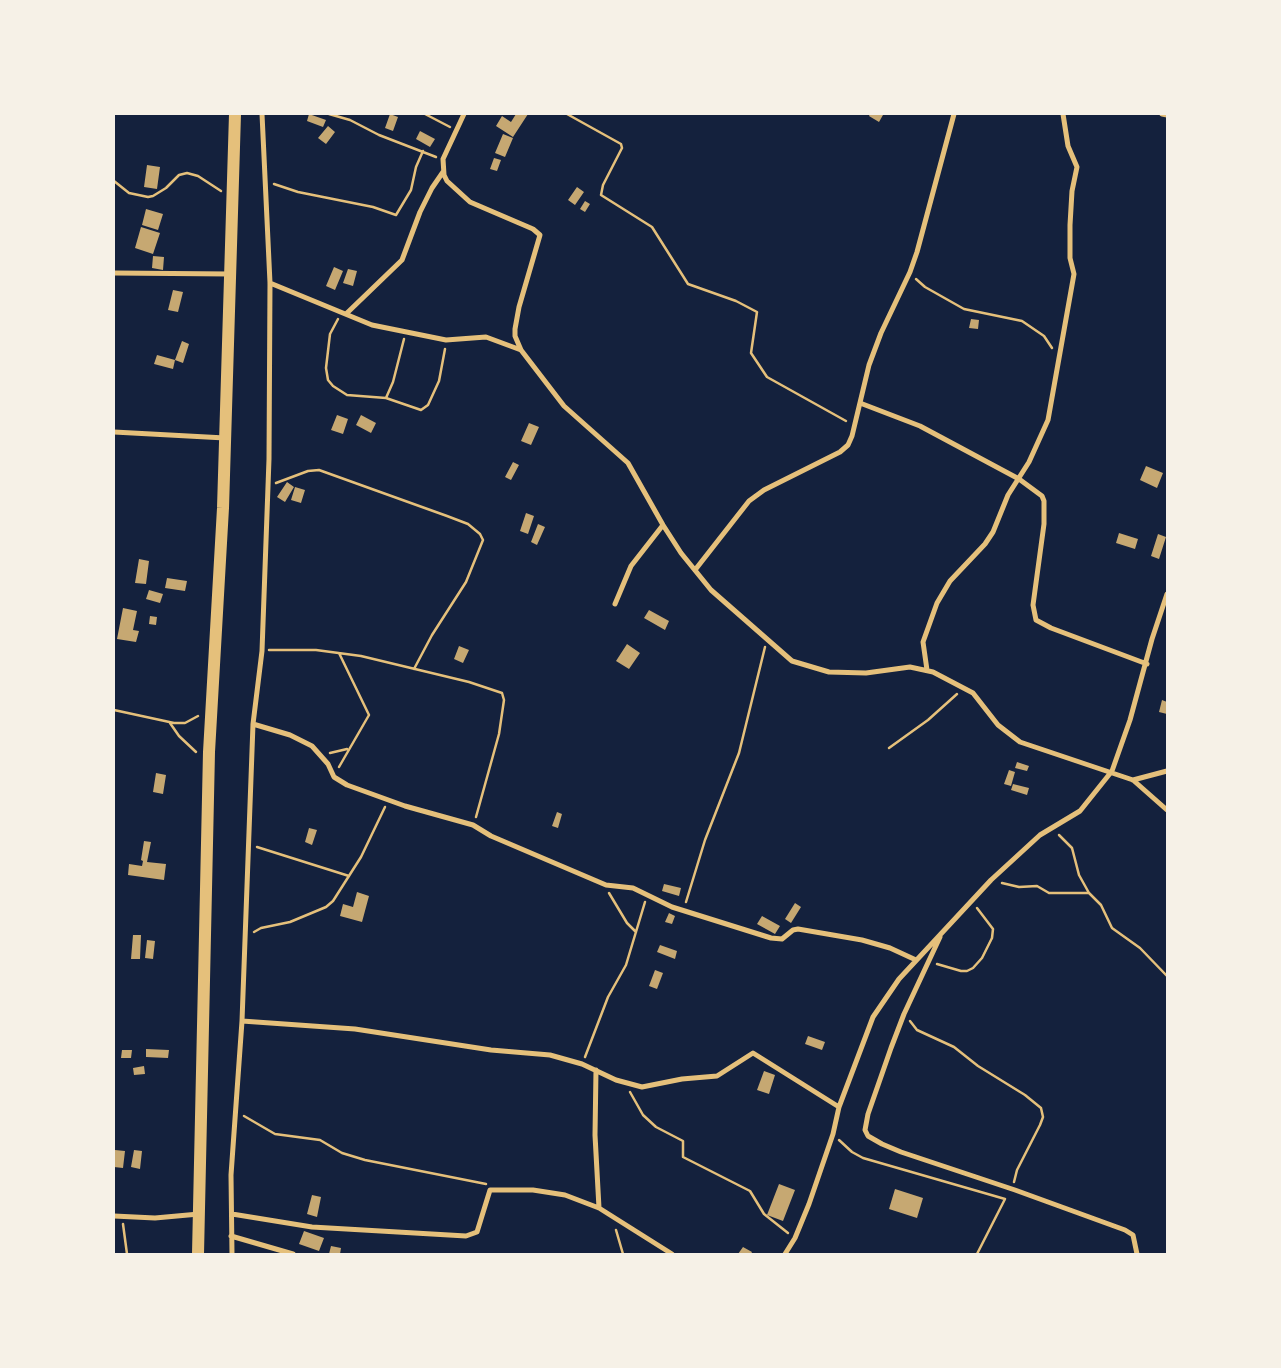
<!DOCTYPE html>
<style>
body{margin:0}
#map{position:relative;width:1281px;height:1368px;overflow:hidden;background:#14213d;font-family:"IBM Plex Sans",sans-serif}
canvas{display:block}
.frame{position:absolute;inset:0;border:115px solid #f6f1e7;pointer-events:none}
</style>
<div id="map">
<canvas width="1281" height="1368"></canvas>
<div class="frame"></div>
</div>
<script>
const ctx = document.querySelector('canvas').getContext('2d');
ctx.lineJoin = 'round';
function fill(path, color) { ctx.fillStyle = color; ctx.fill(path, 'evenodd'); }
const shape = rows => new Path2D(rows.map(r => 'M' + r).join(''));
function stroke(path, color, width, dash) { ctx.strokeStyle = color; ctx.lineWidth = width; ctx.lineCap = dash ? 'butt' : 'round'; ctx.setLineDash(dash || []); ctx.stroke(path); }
fill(shape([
 [309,114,326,120,323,127,307,121],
 [390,114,398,117,393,131,385,128],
 [516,114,528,114,513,137,496,126,502,116,511,122],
 [870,114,881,114,883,115,879,122,869,116],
 [328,126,335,132,326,144,318,138],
 [420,131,435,139,430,147,416,139],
 [503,134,513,138,505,157,495,153],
 [494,158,501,160,497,171,490,169],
 [147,165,160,167,157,189,144,187],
 [577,187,584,192,575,205,568,200],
 [585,201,590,204,585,212,580,209],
 [146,209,163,214,158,230,142,225],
 [141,227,160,233,153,254,135,248],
 [153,256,164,257,163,270,152,268],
 [334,267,343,271,335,290,326,286],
 [348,269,357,271,353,286,343,283],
 [173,290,183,292,178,312,168,310],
 [971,319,979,320,978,329,969,328],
 [182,341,189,344,183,363,175,360],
 [157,355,175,360,173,369,154,364],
 [337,415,348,419,343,434,331,430],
 [361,415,376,423,371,433,356,425],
 [529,423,539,427,531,445,521,441],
 [513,462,519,465,511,480,505,477],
 [1146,466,1163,473,1157,488,1140,480],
 [287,482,294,487,285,502,277,497],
 [295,487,305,490,301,503,291,500],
 [526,513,534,516,528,534,520,531],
 [538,524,545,527,537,545,531,542],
 [1119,533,1138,539,1135,549,1116,543],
 [1158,534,1166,537,1159,559,1151,556],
 [139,559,149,561,146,584,135,583],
 [167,578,187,581,185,591,165,588],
 [149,590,163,594,160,603,146,599],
 [123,608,137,611,133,630,139,631,136,642,117,639],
 [649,610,669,621,665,630,644,618],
 [150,616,157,617,156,625,149,624],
 [627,644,640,653,629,669,616,661],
 [459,646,469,650,463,663,454,659],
 [1162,700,1167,702,1167,714,1159,712],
 [1017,762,1029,766,1027,771,1015,768],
 [1009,770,1015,772,1011,786,1004,784],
 [156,773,166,775,163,794,153,792],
 [1013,784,1029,788,1027,795,1011,790],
 [557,812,562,814,558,828,552,826],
 [309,828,317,830,312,845,305,842],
 [144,841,151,842,147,862,166,864,164,880,128,875,129,864,142,866,143,861,141,860],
 [664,884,681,888,679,896,662,891],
 [357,892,369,896,362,922,340,916,343,904,353,907],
 [795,903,801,907,791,923,785,919],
 [669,913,675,916,672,924,665,922],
 [762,916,780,926,775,934,757,924],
 [133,935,141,935,140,959,131,959],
 [147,940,155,941,153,959,145,958],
 [660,945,677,951,675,959,657,952],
 [655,970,663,973,657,989,649,986],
 [808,1036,825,1042,822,1050,805,1044],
 [146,1049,169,1050,168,1058,146,1057],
 [122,1050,132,1050,131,1058,121,1058],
 [144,1066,145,1074,134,1075,133,1068],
 [764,1071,775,1075,769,1094,757,1090],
 [115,1150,125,1151,123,1168,114,1167],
 [134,1150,142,1151,140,1169,131,1167],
 [779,1184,795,1190,783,1221,767,1215],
 [895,1189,923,1198,917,1218,889,1209],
 [312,1195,321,1197,317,1217,307,1214],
 [304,1231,324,1238,319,1251,299,1244],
 [331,1246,341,1248,340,1254,329,1254],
 [743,1247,752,1252,751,1254,738,1254]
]), '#c6a872');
stroke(shape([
 [329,114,350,120,379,135,436,157],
 [425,114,450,127],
 [567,114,621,144,622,148,603,185,601,195,652,227,688,284,736,301,757,312,751,353,767,377,846,421],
 [114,181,129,193,148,197,153,196,166,188,179,175,187,173,198,176,221,191],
 [274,184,298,192,373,207,396,215,411,190,416,167,423,151],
 [916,279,925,287,964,309,1022,321,1044,336,1052,348],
 [338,319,330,334,326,368,328,380,333,386,347,395,386,398,421,410,428,405,439,381,445,349],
 [386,398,393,382,404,339],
 [276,483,308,471,319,470,447,516,468,524,480,534,483,540,466,582,432,635,414,669],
 [269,650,316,650,361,656,469,682,502,693,504,700,499,734,476,817],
 [339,653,369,715,339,767],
 [114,710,174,723,185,723,198,716],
 [170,723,179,736,196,752],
 [889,748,928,720,957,694],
 [330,753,347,749],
 [1059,835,1072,848,1079,875,1089,893,1101,905,1112,928,1140,948,1167,976],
 [257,847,349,876],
 [1002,883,1019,887,1037,886,1049,893,1089,893],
 [609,893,627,923,636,932],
 [686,902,705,840,739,753,765,647],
 [254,932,261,928,290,922,326,907,333,901,361,857,385,807],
 [937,964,961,971,967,971,973,968,982,958,992,938,993,929,977,908],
 [910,1021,917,1030,954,1047,978,1066,1025,1095,1041,1108,1043,1117,1040,1125,1017,1170,1014,1182],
 [585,1057,608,997,626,965,645,902],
 [630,1092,643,1115,656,1127,683,1141,683,1157,750,1191,764,1214,788,1233],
 [244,1116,275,1134,320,1140,342,1153,365,1160,486,1184],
 [839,1140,852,1152,863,1158,1005,1199],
 [123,1224,127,1254],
 [616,1230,623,1254],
 [977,1254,1005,1199]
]), '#e5c07b', 2.5);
stroke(shape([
 [464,114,443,159,444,175,447,181,470,202,533,229,540,235,519,307,515,329,515,336,521,350,564,406,628,463,663,525,681,553,711,590,792,661,829,672,866,673,910,667,933,672,973,693,998,725,1020,742,1133,780,1167,810],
 [1162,114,1167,115],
 [114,273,230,274],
 [270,283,372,325,446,340,486,337,521,350],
 [347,313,402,260,420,212,432,188,443,172],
 [860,403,920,426,1019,479,1042,496,1044,501,1044,524,1033,605,1036,620,1051,628,1147,664],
 [114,432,225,438],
 [695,570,749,501,764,490,840,452,848,445,852,436,869,365,881,333,910,272,917,252,954,114],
 [615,604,631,566,663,525],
 [927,670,923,642,937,603,950,581,985,544,993,532,1008,495,1029,462,1048,420,1074,274,1070,258,1070,225,1072,191,1077,167,1068,146,1063,114],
 [253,724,290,735,312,746,328,764,334,777,347,785,405,806,473,825,491,836,606,885,633,888,672,907,771,938,782,939,793,930,798,929,862,940,890,948,916,960],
 [1133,780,1167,771],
 [940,937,904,1014,891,1048,868,1114,865,1130,868,1136,882,1144,901,1152,1015,1190,1125,1230,1133,1235,1137,1254],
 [242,1021,355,1029,491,1050,550,1055,582,1064,616,1080,642,1087,682,1079,717,1076,753,1053,839,1107],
 [596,1070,595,1135,599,1208],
 [232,1214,312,1227,466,1236,477,1232,490,1190,533,1190,565,1195,599,1208,672,1254],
 [114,1216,155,1218,199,1214],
 [231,1236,293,1254],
 [232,1254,231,1175,242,1021,253,724,262,651,269,459,270,283,262,114],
 [785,1254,795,1238,809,1204,833,1134,839,1107,873,1017,899,979,991,880,1040,835,1080,811,1112,771,1130,720,1152,639,1167,594]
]), '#e5c07b', 5);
stroke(shape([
 [198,1254,209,752,223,508,235,114]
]), '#e5c07b', 12);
</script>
